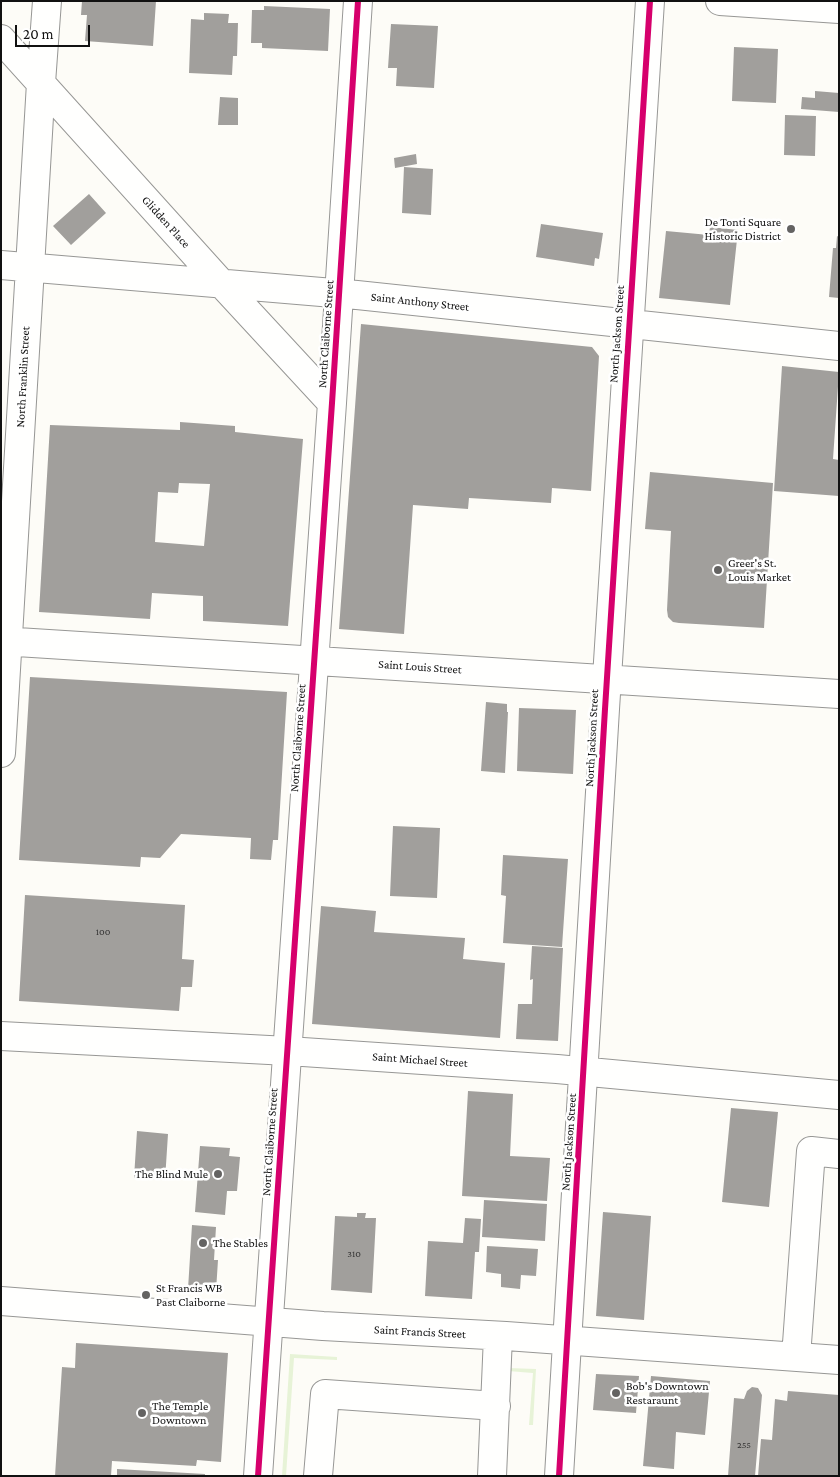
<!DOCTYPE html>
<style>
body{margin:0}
#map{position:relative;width:840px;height:1477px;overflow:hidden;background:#fdfcf7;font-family:"Crimson Pro",serif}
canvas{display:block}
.frame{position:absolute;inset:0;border:2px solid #111;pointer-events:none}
.scale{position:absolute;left:15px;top:25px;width:75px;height:22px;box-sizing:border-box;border:2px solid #111;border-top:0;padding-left:6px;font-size:15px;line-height:18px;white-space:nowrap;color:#111;-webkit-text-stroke:4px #fff;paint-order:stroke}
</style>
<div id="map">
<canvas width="840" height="1477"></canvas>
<div class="frame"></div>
<div class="scale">20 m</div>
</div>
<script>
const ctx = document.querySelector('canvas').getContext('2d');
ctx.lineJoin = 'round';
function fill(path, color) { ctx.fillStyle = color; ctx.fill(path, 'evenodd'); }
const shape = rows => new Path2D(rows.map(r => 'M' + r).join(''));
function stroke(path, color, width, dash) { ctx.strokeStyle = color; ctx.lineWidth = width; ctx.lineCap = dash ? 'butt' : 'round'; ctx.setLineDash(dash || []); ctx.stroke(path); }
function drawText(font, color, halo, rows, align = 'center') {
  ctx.font = font + ' "Crimson Pro",serif'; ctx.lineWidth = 5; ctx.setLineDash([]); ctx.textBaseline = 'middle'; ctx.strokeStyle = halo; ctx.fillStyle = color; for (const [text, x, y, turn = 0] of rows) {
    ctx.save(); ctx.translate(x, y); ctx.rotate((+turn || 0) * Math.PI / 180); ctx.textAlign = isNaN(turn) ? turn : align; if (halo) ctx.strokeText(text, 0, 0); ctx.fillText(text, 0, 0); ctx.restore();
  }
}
fill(shape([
 [290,1354,337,1357,337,1360,294,1358,286,1476,282,1476],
 [508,1368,536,1369,533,1425,529,1425,533,1373,508,1371]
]), '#e7f3d7');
fill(shape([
 [82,1,156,1,153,46,85,41,87,15,81,15],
 [264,6,330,9,328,51,262,48,262,43,251,43,252,10,264,10],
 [204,13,229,14,228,23,238,23,237,56,233,56,232,75,189,73,191,19,204,20],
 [391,24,438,26,434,88,396,86,397,68,388,68],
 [734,47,778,49,776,103,732,101],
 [815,91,839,93,839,112,801,109,802,97,815,98],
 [220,97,238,98,238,125,218,125],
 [785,115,816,116,815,156,784,155],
 [416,154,417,164,395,168,394,158],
 [404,167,433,169,431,215,402,213],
 [89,194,106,213,71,245,53,226],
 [541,224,603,233,599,259,595,258,594,266,536,257],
 [710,227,738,230,730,305,659,298,666,231,709,235],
 [837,236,839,237,839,298,829,297,833,248,836,248],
 [361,324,592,347,599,356,591,491,552,488,551,503,469,498,468,509,413,505,404,634,339,629],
 [782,366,839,372,833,459,839,460,839,496,774,491],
 [180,422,235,426,235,432,303,439,288,626,203,621,203,596,152,593,150,619,39,612,50,425,180,430],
 [179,483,210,484,204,546,155,542,158,492,178,493],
 [650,472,773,483,764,628,679,623,673,622,668,617,667,610,671,531,645,529],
 [30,677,287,692,278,840,273,840,271,860,250,859,251,838,181,834,160,858,141,857,140,867,19,860],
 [486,702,507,704,507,712,508,712,505,773,481,771],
 [519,708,576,710,573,774,517,771],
 [393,826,440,828,437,898,390,896],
 [503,855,568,859,562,947,503,943,506,896,501,895],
 [25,895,185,905,182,959,194,960,192,987,181,987,179,1011,19,1001],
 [321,906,376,911,374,932,465,938,463,959,505,963,500,1038,312,1024],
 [532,946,563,948,558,1041,516,1039,518,1004,532,1004,533,979,530,980],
 [468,1091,513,1094,510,1156,550,1158,547,1201,462,1196],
 [731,1108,778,1112,769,1207,722,1202],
 [137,1131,168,1134,165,1180,134,1178],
 [200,1146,230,1148,229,1156,240,1157,237,1191,227,1191,225,1215,195,1212],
 [484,1200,547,1204,545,1241,482,1237],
 [603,1212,651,1216,644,1320,596,1316],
 [357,1213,366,1213,365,1218,376,1218,372,1293,331,1290,335,1216,357,1217],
 [465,1218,481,1219,479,1252,475,1252,472,1299,425,1296,428,1241,463,1243],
 [192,1225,216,1227,214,1260,218,1260,216,1291,188,1289],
 [487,1246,538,1249,536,1276,521,1275,520,1289,501,1287,501,1274,486,1272],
 [76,1343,228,1353,221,1462,197,1460,196,1466,112,1461,111,1476,55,1476,62,1367,75,1368],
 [596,1374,639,1376,636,1413,593,1410],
 [651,1376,710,1381,705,1435,676,1432,674,1469,643,1466],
 [752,1387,758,1388,762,1395,755,1476,728,1476,734,1398,744,1399,747,1391],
 [788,1391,839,1395,839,1476,758,1476,761,1439,772,1440,775,1399,787,1401],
 [117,1469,205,1474,205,1476,117,1476]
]), '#a19f9c');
const minor = shape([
 [720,1,839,9],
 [1,39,221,283,332,403],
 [1,265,357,295,839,346],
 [1,641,839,694],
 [1,753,41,83,47,1],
 [1,1036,288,1051,557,1069,839,1095],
 [1,1301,323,1326,506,1336,839,1360],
 [796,1357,811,1151,839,1154],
 [258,1476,332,403,358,1],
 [318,1476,325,1394,496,1406],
 [492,1476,498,1336],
 [559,1476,605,709,650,1]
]);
stroke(minor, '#979795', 30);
stroke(minor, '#fffffe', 28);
stroke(shape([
 [258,1476,332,403,358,1],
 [559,1476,605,709,650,1]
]), '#d6006c', 6);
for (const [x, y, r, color] of [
 [791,229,5,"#646362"],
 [718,570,5,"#646362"],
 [218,1174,5,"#646362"],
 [203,1243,5,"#646362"],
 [146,1295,5,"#646362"],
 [616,1393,5,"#646362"],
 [142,1413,5,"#646362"]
]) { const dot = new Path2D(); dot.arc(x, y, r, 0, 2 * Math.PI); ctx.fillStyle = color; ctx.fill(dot); stroke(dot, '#fff', 2); }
drawText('10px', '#353434', null, [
 ["100",103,932],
 ["310",354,1254],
 ["255",744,1445]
]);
drawText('12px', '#111', '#fff', [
 ["Glidden Place",166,222,48],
 ["Saint Anthony Street",420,302,6],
 ["North Claiborne Street",326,334,-86],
 ["North Jackson Street",617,334,-86],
 ["North Franklin Street",23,377,-87],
 ["Saint Louis Street",420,667,4],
 ["North Claiborne Street",298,738,-86],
 ["North Jackson Street",592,738,-87],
 ["Saint Michael Street",420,1060,4],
 ["North Claiborne Street",270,1142,-86],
 ["North Jackson Street",569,1142,-86],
 ["Saint Francis Street",420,1332,3]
]);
drawText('12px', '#111', '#fff', [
 ["De Tonti Square",781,222,"right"],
 ["Historic District",781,236,"right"],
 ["Greer's St.",728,563],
 ["Louis Market",728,577],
 ["The Blind Mule",208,1174,"right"],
 ["The Stables",213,1243],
 ["St Francis WB",156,1288],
 ["Past Claiborne",156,1302],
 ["Bob's Downtown",626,1386],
 ["Restaraunt",626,1400],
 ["The Temple",152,1406],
 ["Downtown",152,1420]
], 'left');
</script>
